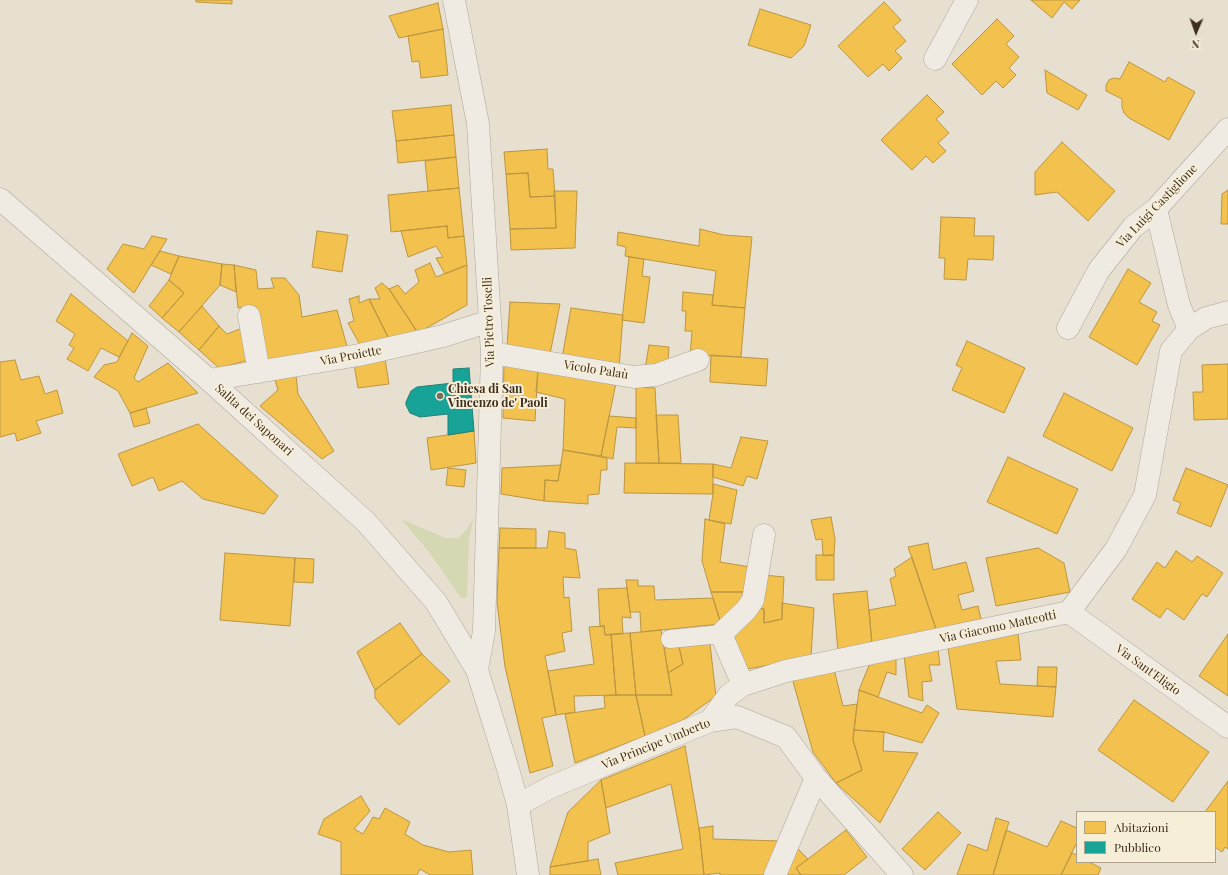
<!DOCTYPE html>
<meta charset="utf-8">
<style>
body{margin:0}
#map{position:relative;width:1228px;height:875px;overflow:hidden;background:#e7e0d1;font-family:"Playfair Display",serif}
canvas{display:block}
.legend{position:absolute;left:1076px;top:811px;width:140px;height:52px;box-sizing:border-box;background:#f7eed8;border:1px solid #ada18e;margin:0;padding:5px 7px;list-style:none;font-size:12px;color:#3d2e20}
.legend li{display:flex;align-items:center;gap:8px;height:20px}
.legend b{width:20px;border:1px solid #ada18e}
.north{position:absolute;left:1176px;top:12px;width:40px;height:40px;-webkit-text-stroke:3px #f7eed8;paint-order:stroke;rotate:182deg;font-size:11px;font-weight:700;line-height:16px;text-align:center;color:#3d2e20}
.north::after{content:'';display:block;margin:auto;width:14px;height:18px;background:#3d2e20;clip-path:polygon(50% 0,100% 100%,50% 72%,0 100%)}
</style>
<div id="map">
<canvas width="1228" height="875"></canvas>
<ul class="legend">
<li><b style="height:11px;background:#f2c14e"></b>Abitazioni</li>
<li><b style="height:11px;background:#17a398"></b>Pubblico</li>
</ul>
<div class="north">N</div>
</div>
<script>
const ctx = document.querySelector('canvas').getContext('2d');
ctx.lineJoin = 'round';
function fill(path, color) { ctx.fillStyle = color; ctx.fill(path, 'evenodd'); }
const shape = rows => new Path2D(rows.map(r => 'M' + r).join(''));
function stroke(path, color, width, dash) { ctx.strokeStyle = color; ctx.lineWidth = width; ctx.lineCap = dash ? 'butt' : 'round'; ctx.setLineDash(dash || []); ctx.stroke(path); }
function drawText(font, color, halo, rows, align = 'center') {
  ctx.font = font + ' "Playfair Display",serif'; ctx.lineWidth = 4; ctx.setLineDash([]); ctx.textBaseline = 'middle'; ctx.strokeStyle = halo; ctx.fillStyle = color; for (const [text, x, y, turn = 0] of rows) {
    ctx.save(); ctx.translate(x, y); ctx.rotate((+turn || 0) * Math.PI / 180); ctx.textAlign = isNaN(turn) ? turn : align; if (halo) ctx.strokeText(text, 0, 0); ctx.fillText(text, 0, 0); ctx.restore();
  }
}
fill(shape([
 [401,519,446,538,458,538,466,530,473,519,469,541,467,597,461,598,429,552]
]), '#d6d7b3');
const homes = shape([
 [196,0,232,0,232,4,196,2,196,0],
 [1031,0,1080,0,1072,9,1064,2,1052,18,1031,0],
 [884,2,901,20,893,27,906,41,895,51,902,58,889,71,883,64,868,77,838,46,884,2],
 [438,3,443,29,399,38,389,16,438,3],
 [760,9,811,25,804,46,791,58,748,45,760,9],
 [997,19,1014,36,1006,44,1019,57,1009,68,1016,75,1003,88,996,81,982,95,952,64,997,19],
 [443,29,448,75,421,78,419,61,412,62,408,36,443,29],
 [1129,62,1165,82,1168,77,1195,92,1169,140,1129,118,1124,113,1122,107,1122,99,1106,91,1106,85,1109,80,1114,78,1120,79,1129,62],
 [1045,70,1087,95,1078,110,1047,93,1045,70],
 [927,95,944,112,936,119,949,133,938,143,946,151,933,163,926,156,912,170,881,140,927,95],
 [451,105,454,135,396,141,392,111,451,105],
 [454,135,456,157,398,163,396,141,454,135],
 [1062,142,1115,191,1088,221,1057,192,1035,195,1035,172,1062,142],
 [547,149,548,169,553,169,555,196,530,197,528,173,506,174,504,152,547,149],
 [456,157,459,188,428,191,425,161,456,157],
 [528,173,530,197,555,196,556,228,510,229,506,174,528,173],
 [459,188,464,236,448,238,447,226,391,232,388,195,459,188],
 [1228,190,1228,224,1221,224,1222,194,1228,190],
 [554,191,577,191,575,248,511,250,510,229,556,228,554,191],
 [941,217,975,218,974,236,994,236,993,260,968,259,966,280,944,279,945,258,939,258,941,217],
 [447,226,448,238,464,236,467,265,445,274,436,258,443,257,436,246,408,257,401,231,447,226],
 [700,229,724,235,752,237,745,308,712,305,716,271,625,256,626,247,617,245,618,232,699,246,700,229],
 [317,231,348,235,342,272,312,267,317,231],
 [152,236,167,239,134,293,107,269,123,244,144,249,152,236],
 [160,251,179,256,171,274,151,265,160,251],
 [179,256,222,264,220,285,179,332,162,318,184,293,169,280,179,256],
 [629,257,644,259,642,276,650,277,644,323,622,320,629,257],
 [430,263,436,277,467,265,467,305,418,333,389,289,398,285,405,294,419,282,415,270,430,263],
 [222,264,234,265,236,292,220,285,222,264],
 [234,265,256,270,258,289,274,288,271,278,285,278,299,295,302,317,337,310,348,350,264,361,253,306,238,308,234,265],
 [1128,269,1151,283,1139,302,1157,312,1152,321,1160,325,1137,365,1089,337,1128,269],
 [169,280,184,293,162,318,149,306,169,280],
 [382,283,389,289,418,333,389,339,369,299,380,299,375,288,382,283],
 [683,292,713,295,712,305,745,308,741,357,690,355,692,331,685,331,686,311,682,311,683,292],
 [71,294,128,341,119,357,101,348,88,371,67,359,74,348,69,345,75,334,56,321,71,294],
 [359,296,359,303,369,299,389,339,360,345,348,323,354,321,349,299,359,296],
 [510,302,560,304,550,354,507,346,510,302],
 [202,306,219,326,199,350,179,332,202,306],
 [571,308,623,315,619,369,562,358,571,308],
 [219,326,227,334,245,327,249,360,219,368,199,350,219,326],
 [132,333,148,346,134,378,138,382,168,363,198,393,130,413,118,391,94,377,104,365,117,362,132,333],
 [967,341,1025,368,1004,413,952,390,962,368,956,365,967,341],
 [649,345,669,347,668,363,645,369,649,345],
 [711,355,768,359,766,386,710,382,711,355],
 [385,359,389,384,358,388,354,364,385,359],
 [15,360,21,380,39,376,45,394,57,390,63,413,36,421,41,433,17,441,15,433,0,437,0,362,15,360],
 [504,361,538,369,535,421,503,418,504,361],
 [1228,364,1228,419,1194,420,1193,392,1203,392,1202,365,1228,364],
 [538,369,616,383,601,456,563,450,565,399,536,392,538,369],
 [296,375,298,394,334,451,322,459,260,406,278,390,275,380,296,375],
 [636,387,655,388,659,463,636,463,636,387],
 [1064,393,1133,428,1112,471,1043,436,1064,393],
 [146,408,150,423,134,427,130,413,146,408],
 [656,415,678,415,681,463,659,463,656,415],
 [609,416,636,418,636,428,617,427,613,459,601,456,609,416],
 [198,424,278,496,264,514,203,499,182,481,159,491,153,477,132,486,118,454,198,424],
 [474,431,476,463,431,470,427,438,474,431],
 [741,437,768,441,757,479,747,476,743,486,713,477,713,464,731,468,741,437],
 [563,450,607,458,607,470,601,470,599,494,588,495,588,504,544,501,545,480,558,481,563,450],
 [1008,457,1078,489,1057,534,987,502,1008,457],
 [625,463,713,464,713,494,624,493,625,463],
 [561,465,558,481,545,480,544,501,501,494,502,468,561,465],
 [448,468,466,470,464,487,446,485,448,468],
 [1186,468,1228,485,1211,527,1177,513,1181,503,1173,500,1186,468],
 [713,484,737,490,731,524,709,520,713,494,713,484],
 [831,517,835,539,834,555,823,556,822,539,816,540,811,520,831,517],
 [705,519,725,524,720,562,750,567,747,592,711,592,702,561,705,519],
 [500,528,536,529,536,548,499,548,500,528],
 [549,531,565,533,565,548,576,550,580,578,563,577,564,598,569,597,572,631,562,633,565,651,545,656,556,715,542,718,553,766,530,773,505,667,497,602,499,548,547,548,549,531],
 [928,543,933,570,966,562,974,591,958,595,962,610,978,606,981,619,936,629,908,547,928,543],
 [1038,548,1064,563,1070,592,996,606,986,558,1038,548],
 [1176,551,1192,562,1197,556,1223,573,1207,597,1202,594,1184,620,1167,608,1160,618,1132,599,1157,562,1165,568,1176,551],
 [225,553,295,558,290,626,220,620,225,553],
 [816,555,834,555,834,580,816,580,816,555],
 [912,557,936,629,872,644,869,610,896,605,890,579,896,576,894,569,912,557],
 [295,558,314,559,313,583,294,582,295,558],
 [764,575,784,577,782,619,764,623,764,609,757,608,764,575],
 [626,580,638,580,638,586,654,586,655,600,713,598,721,624,641,632,640,612,630,612,626,580],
 [627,588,631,618,622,617,623,634,605,635,604,626,600,626,598,589,627,588],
 [867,591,872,644,838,652,833,594,867,591],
 [711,592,747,592,721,624,711,592],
 [782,603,814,608,811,657,748,669,731,634,757,608,764,609,764,623,782,619,782,603],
 [400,623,422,654,375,690,357,652,400,623],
 [604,626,605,635,611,634,616,695,574,696,575,712,556,715,548,671,594,664,589,627,604,626],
 [661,630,672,695,636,695,630,633,661,630],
 [630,633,636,695,616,695,611,634,630,633],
 [1018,634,1021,660,996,661,1000,684,1056,687,1053,717,957,709,948,648,1018,634],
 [1228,634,1228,696,1199,676,1228,634],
 [710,644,716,696,683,720,645,736,636,695,672,695,668,673,683,664,679,647,710,644],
 [679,647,683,664,668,673,664,648,679,647],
 [938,650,940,665,929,665,932,681,922,682,923,701,909,697,904,656,938,650],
 [422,654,450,681,399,725,375,698,375,690,422,654],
 [896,658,896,675,887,672,878,697,859,690,870,663,896,658],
 [1038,667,1057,667,1056,687,1037,686,1038,667],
 [834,669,843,706,857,704,853,740,862,770,836,783,813,752,792,678,834,669],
 [859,690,922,713,927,705,939,713,922,743,884,732,854,730,859,690],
 [616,695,636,695,645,736,575,763,565,714,605,708,604,696,616,695],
 [1134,700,1209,752,1173,802,1098,750,1134,700],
 [854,730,884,732,883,751,918,753,880,823,836,783,862,770,853,740,854,730],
 [685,746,699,828,704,875,618,875,615,863,683,849,671,784,606,808,601,780,685,746],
 [601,780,610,833,588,842,588,861,550,867,568,812,601,780],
 [1228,781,1228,849,1225,847,1222,852,1215,847,1215,812,1205,812,1228,781],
 [361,796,370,811,354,829,363,834,373,817,379,819,385,808,410,822,405,834,423,845,449,852,471,850,473,875,430,875,420,869,417,875,341,875,341,842,318,834,324,819,361,796],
 [938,812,961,833,925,870,902,849,938,812],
 [996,818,1009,822,993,875,957,875,968,844,987,851,996,818],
 [1061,821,1077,828,1077,842,1061,875,993,875,1006,830,1047,847,1061,821],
 [713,826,713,839,780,841,768,875,720,875,720,873,704,875,699,828,713,826],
 [846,830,867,857,844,875,801,875,796,868,846,830],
 [793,844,808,859,796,868,801,875,782,875,793,844],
 [1072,853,1077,855,1077,862,1089,862,1101,868,1098,875,1061,875,1072,853],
 [598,859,601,875,550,875,550,867,598,859]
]);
fill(homes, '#f2c14e');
stroke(homes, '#bc9540', 1);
const public = shape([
 [469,368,474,431,448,435,448,414,420,417,410,413,406,405,406,402,411,391,417,387,453,383,453,369,469,368]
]);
fill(public, '#17a398');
stroke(public, '#228074', 1);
const service = shape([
 [670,639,721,634]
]);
const minor = shape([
 [454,0,478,124,492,353,484,631,477,670],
 [935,59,967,0],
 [1156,209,1179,305,1189,329],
 [249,316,259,372],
 [1068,328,1099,270,1133,227,1156,209,1228,129],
 [492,353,634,377,656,375,698,360],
 [209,380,359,355,443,336,490,321],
 [1069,612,1228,727],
 [743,685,721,634,746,610,753,600,764,535],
 [710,721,729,695,743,685,786,671,1069,612,1116,549,1145,495,1171,351,1189,329,1206,318,1228,312],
 [518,805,551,787,710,721,737,717,786,737,816,778,902,875],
 [775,875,816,778]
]);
const tertiary = shape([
 [0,199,209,380,366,522,436,602,477,670,508,769,518,805,528,875]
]);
stroke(service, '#ada599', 19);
stroke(minor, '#ada599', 23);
stroke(tertiary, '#ada599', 23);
stroke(service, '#efebe3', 18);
stroke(minor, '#efebe3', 22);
stroke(tertiary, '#efebe3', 22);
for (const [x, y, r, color] of [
 [440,396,4,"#786c5e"]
]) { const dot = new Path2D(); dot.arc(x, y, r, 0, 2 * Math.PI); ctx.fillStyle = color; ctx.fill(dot); stroke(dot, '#f7eed8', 1.5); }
drawText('12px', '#3d2e20', '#f7eed8', [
 ["Via Luigi Castiglione",1157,206,-46],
 ["Via Pietro Toselli",489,322,-92],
 ["Via Proiette",351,356,-11],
 ["Vicolo Palaù",596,370,9],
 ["Salita dei Saponari",254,420,42],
 ["Via Giacomo Matteotti",998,627,-12],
 ["Via Sant'Eligio",1148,670,36],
 ["Via Principe Umberto",656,744,-22]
]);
drawText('bold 12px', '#3d2e20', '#f7eed8', [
 ["Chiesa di San",448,389],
 ["Vincenzo de' Paoli",448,403]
], 'left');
</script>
